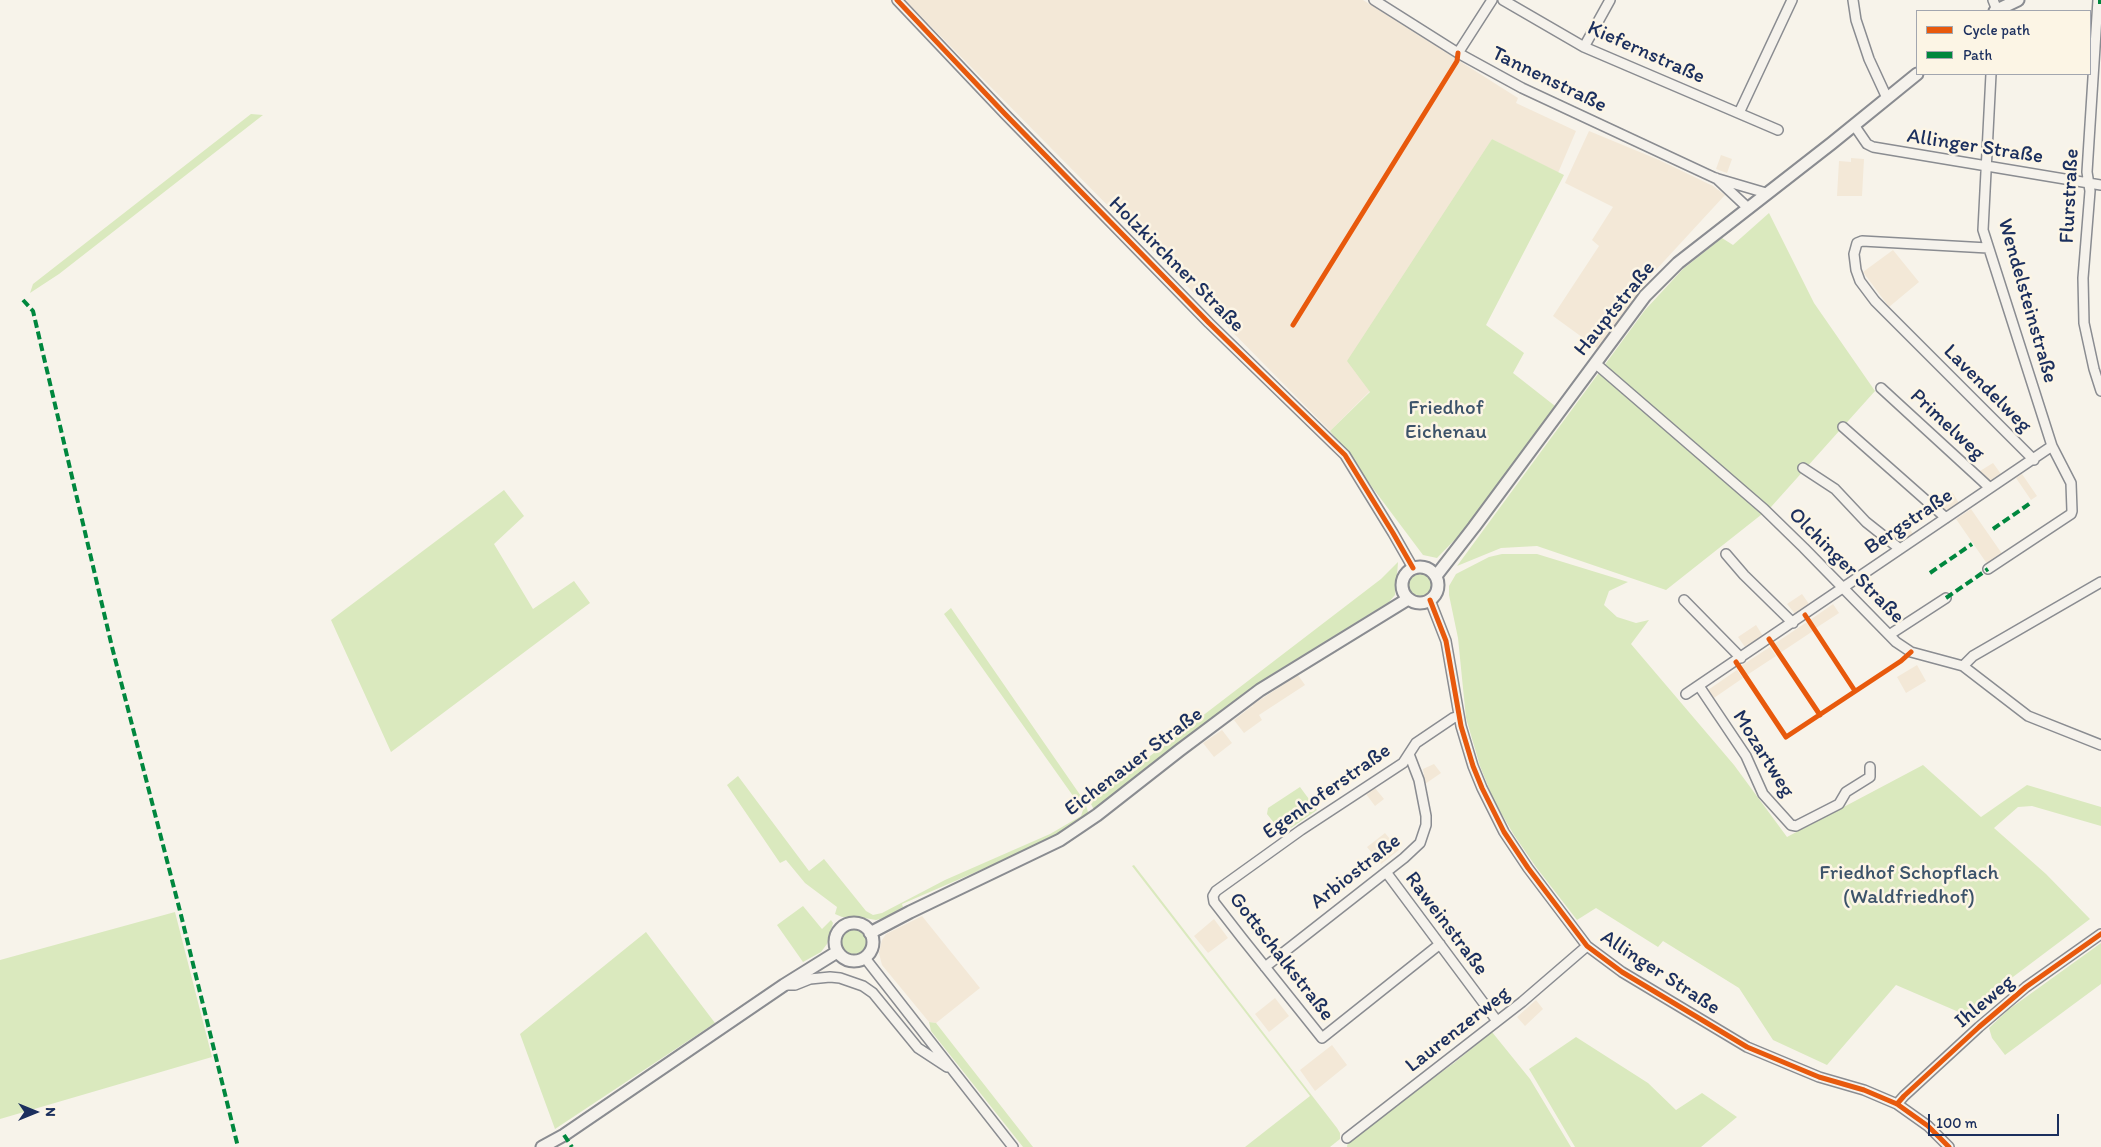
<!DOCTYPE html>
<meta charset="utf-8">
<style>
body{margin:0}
#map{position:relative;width:2101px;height:1147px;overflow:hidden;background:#f7f3ea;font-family:Itim,sans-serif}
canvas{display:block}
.legend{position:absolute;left:1916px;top:10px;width:175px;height:65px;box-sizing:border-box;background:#fcf5e5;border:1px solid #a2a6af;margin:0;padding:6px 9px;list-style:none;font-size:15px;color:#1b2f5e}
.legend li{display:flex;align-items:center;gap:10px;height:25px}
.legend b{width:25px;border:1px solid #a2a6af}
.north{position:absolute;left:10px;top:1087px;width:50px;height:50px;-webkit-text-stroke:4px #fcf5e5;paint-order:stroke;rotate:90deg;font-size:14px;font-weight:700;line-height:20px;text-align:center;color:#1b2f5e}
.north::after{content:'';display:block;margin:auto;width:18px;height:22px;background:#1b2f5e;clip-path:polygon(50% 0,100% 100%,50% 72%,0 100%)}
.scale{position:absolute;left:1928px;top:1114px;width:131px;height:22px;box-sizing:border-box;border:2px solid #1b2f5e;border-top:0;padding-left:6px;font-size:15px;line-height:18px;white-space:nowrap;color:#1b2f5e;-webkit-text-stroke:4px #fcf5e5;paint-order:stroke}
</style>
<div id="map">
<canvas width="2101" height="1147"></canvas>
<ul class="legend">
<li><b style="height:6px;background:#e8590c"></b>Cycle path</li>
<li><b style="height:6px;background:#00873e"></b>Path</li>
</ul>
<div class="north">N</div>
<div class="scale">100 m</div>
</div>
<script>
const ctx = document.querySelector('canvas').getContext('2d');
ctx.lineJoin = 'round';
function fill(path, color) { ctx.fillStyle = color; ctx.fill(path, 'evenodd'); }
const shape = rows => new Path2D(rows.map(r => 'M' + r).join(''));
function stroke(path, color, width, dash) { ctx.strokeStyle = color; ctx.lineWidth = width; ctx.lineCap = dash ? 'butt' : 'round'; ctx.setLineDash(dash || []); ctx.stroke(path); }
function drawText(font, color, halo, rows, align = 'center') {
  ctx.font = font + ' Itim,sans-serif'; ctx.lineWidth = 5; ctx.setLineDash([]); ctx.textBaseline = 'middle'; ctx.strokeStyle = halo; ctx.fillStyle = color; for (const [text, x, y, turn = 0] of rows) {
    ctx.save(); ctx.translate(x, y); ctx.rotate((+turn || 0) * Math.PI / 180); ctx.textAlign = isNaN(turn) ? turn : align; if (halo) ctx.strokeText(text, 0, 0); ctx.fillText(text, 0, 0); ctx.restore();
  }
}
fill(shape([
 [905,0,1363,0,1518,98,1516,103,1576,131,1558,173,1492,139,1370,391,1330,431],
 [1589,131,1659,160,1713,186,1725,195,1654,272,1597,348,1553,316,1599,246,1592,240,1613,207,1565,183],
 [1721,155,1732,159,1727,173,1716,169],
 [1851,158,1864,159,1862,196,1837,196,1839,161,1851,162],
 [1893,250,1919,282,1889,307,1863,272],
 [1993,463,2001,474,1988,483,1980,471],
 [2022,474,2037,496,2031,500,2016,478],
 [1952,492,1959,503,1944,513,1937,502],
 [1971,509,2005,558,1990,568,1956,519],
 [1906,523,1913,534,1898,544,1891,534],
 [1802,594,1809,604,1795,614,1787,604],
 [1833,604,1839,613,1816,628,1810,620],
 [1807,622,1813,631,1780,653,1774,644],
 [1756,625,1763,636,1745,647,1738,637],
 [1770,647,1776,656,1747,675,1741,666],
 [1917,665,1926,681,1906,693,1897,677],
 [1737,670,1743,678,1711,700,1705,692],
 [1298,675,1305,685,1259,715,1262,720,1244,733,1234,720,1252,706,1254,708,1252,705],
 [1222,730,1232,743,1214,757,1203,743],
 [1434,764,1441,773,1425,784,1423,769],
 [1375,788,1384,799,1375,806,1366,794],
 [1385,833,1399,850,1381,864,1367,847],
 [922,916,980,988,936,1023,929,1022,882,965,879,953,882,940,886,934],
 [1214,919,1228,938,1208,953,1194,936],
 [1275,998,1289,1016,1269,1032,1255,1014],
 [1536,1000,1543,1009,1525,1026,1517,1017],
 [1332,1045,1347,1065,1315,1091,1300,1070]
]), '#f3e8d7');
fill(shape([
 [251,114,263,115,59,274,30,293,33,284],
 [1492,139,1564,175,1486,325,1524,353,1513,373,1555,406,1502,483,1472,522,1437,558,1423,555,1330,431,1370,392,1347,361],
 [1769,213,1814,303,1875,391,1771,507,1666,590,1537,546,1501,548,1457,566,1645,310,1683,269,1722,238,1733,245],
 [504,490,524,516,494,544,533,609,574,581,590,603,391,752,331,620],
 [1502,554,1537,554,1628,582,1609,591,1604,605,1617,617,1636,623,1649,620,1631,644,1734,765,1787,837,1923,765,1981,817,2027,785,2101,807,2101,826,2032,806,2018,807,1994,828,2046,874,2090,919,1981,1001,1974,1014,1975,1019,1896,985,1827,1065,1773,1040,1739,988,1663,941,1658,947,1596,908,1577,920,1536,867,1514,835,1494,801,1480,766,1466,718,1458,638,1449,595,1449,586,1456,574,1489,557],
 [1398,562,1396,589,1395,595,1389,602,1272,674,1196,730,1096,809,1093,808,1090,802,1381,579],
 '1406 585a14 14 0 1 1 28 0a14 14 0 1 1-28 0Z',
 [951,608,1085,802,1088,812,1086,816,1078,823,1043,843,902,904,903,907,884,918,876,920,859,917,842,917,835,914,837,907,805,883,786,860,780,863,727,785,738,776,809,871,824,859,866,911,873,915,882,913,945,880,1050,834,1081,816,1083,810,944,614],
 [1300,787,1317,810,1291,828,1287,822,1278,828,1267,814,1268,808],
 [1134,865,1337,1128,1340,1133,1340,1139,1330,1147,1245,1147,1310,1096,1132,866],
 [803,906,822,929,831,920,833,923,827,944,821,952,803,962,777,925],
 [175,912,212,1057,0,1119,0,960],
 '839 942a15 15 0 1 1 30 0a15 15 0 1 1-30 0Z',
 [646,932,715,1023,555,1129,520,1034],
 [2101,943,2101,984,2005,1055,1992,1038,1989,1028,2008,1010],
 [929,1022,936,1023,1033,1147,1023,1147,931,1031],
 [1492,1032,1530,1079,1571,1147,1347,1147,1348,1140,1454,1063],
 [1576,1037,1648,1083,1676,1110,1702,1093,1737,1117,1701,1147,1575,1147,1529,1069]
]), '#dae9be');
const minor = shape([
 [897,0,1005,114,1209,323,1345,455,1393,533,1413,568],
 [1374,0,1458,53,1522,88,1715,178,1766,193],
 [1503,0,1584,47,1778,130],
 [1853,0,1856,20,1869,59,1887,98],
 [1993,0,1997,10],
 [2098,0,2087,172,2090,191,2083,278,2084,323,2094,369,2101,391],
 [1584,47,1610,0],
 [1458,53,1492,0],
 [1739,113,1792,0],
 [1854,125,1867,144,1873,147,2101,185],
 [1716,178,1748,208],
 [1988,248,1862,241,1857,243,1854,254,1856,270,1860,281,1875,301,2034,460],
 [1595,363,1764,509,1804,548,1896,642,1911,652,1963,666,2028,716,2101,745],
 [1881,388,1990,488],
 [1843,427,1946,518],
 [1803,468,1835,489,1866,522,1900,549],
 [1726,554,1744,575,1793,623],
 [1988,569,2071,514,2072,511,2071,483,2052,446,1983,230,1991,74],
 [1430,600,1446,641,1461,726,1473,766,1482,788,1504,832,1528,868,1587,946,1622,972,1747,1047,1819,1077,1864,1090,1897,1104,1928,1126,1949,1147],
 [1684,600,1741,658],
 [1889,635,1946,598],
 [1963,666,1973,656,2101,582],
 [1699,686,1746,756,1763,794,1791,825,1796,826,1839,804,1846,792,1870,777,1870,767],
 [1686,694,2052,446],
 [1386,872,1497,1021],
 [1440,944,1322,1038,1242,938,1214,902,1213,896,1216,891,1301,830,1403,763,1416,743,1453,718,1459,716],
 [865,958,1013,1147],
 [1265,967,1404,858,1420,843,1426,825,1426,816,1419,780,1409,754],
 [784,985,795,985,810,979,830,977,840,978,863,986,873,993,918,1048,947,1067],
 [1897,1104,1904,1096,1979,1027,2026,987,2101,934],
 [1347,1138,1522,1002,1587,946]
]);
const major = shape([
 [1995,11,2018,0],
 '1402 585a18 18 0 1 1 36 0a18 18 0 1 1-36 0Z',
 [1436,576,1474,527,1645,296,1678,263,1832,143,1917,74],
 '835 942a19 19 0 1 1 38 0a19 19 0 1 1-38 0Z',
 [870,933,910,912,1060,840,1097,815,1180,750,1260,690,1408,599],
 [542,1147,564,1135,784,985,837,952]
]);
stroke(minor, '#8a8c91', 12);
stroke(major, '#8a8c91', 15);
stroke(minor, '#f5f2ec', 9);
stroke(major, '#f5f2ec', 11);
stroke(shape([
 [2098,2,2101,2],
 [23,300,33,311,112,647,180,911,238,1147],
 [1993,529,2032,502],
 [1930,573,1972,544],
 [1946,598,1988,569],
 [564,1135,572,1147]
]), '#00873e', 4, [8, 4]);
stroke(shape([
 [897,0,1005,114,1209,323,1345,455,1393,533,1413,568],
 [1293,325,1457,61,1458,53],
 [1430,600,1446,641,1461,726,1473,766,1482,788,1504,832,1528,868,1587,946,1622,972,1747,1047,1819,1077,1864,1090,1897,1104,1928,1126,1949,1147],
 [1805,615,1855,691],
 [1769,639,1820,715],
 [1736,662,1786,737,1901,661,1911,652],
 [1897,1104,1904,1096,1979,1027,2026,987,2101,934]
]), '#e8590c', 5);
drawText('21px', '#1b2f5e', '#fcf5e5', [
 ["Kiefernstraße",1646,53,24],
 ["Tannenstraße",1549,80,26],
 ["Allinger Straße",1975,147,9],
 ["Flurstraße",2070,196,-87],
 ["Holzkirchner Straße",1176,265,45],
 ["Wendelsteinstraße",2027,301,74],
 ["Hauptstraße",1615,309,-51],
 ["Lavendelweg",1987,389,45],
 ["Primelweg",1947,425,43],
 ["Bergstraße",1909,522,-34],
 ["Olchinger Straße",1846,566,45],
 ["Mozartweg",1763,754,58],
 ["Eichenauer Straße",1134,762,-37],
 ["Egenhoferstraße",1327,792,-35],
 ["Arbiostraße",1356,872,-38],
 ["Raweinstraße",1446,924,53],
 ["Gottschalkstraße",1281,957,52],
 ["Allinger Straße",1660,973,33],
 ["Ihleweg",1985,1002,-40],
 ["Laurenzerweg",1458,1030,-38]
]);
drawText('21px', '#3c536a', '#fcf5e5', [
 ["Friedhof",1446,409],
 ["Eichenau",1446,433],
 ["Friedhof Schopflach",1909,874],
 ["(Waldfriedhof)",1909,898]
]);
</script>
